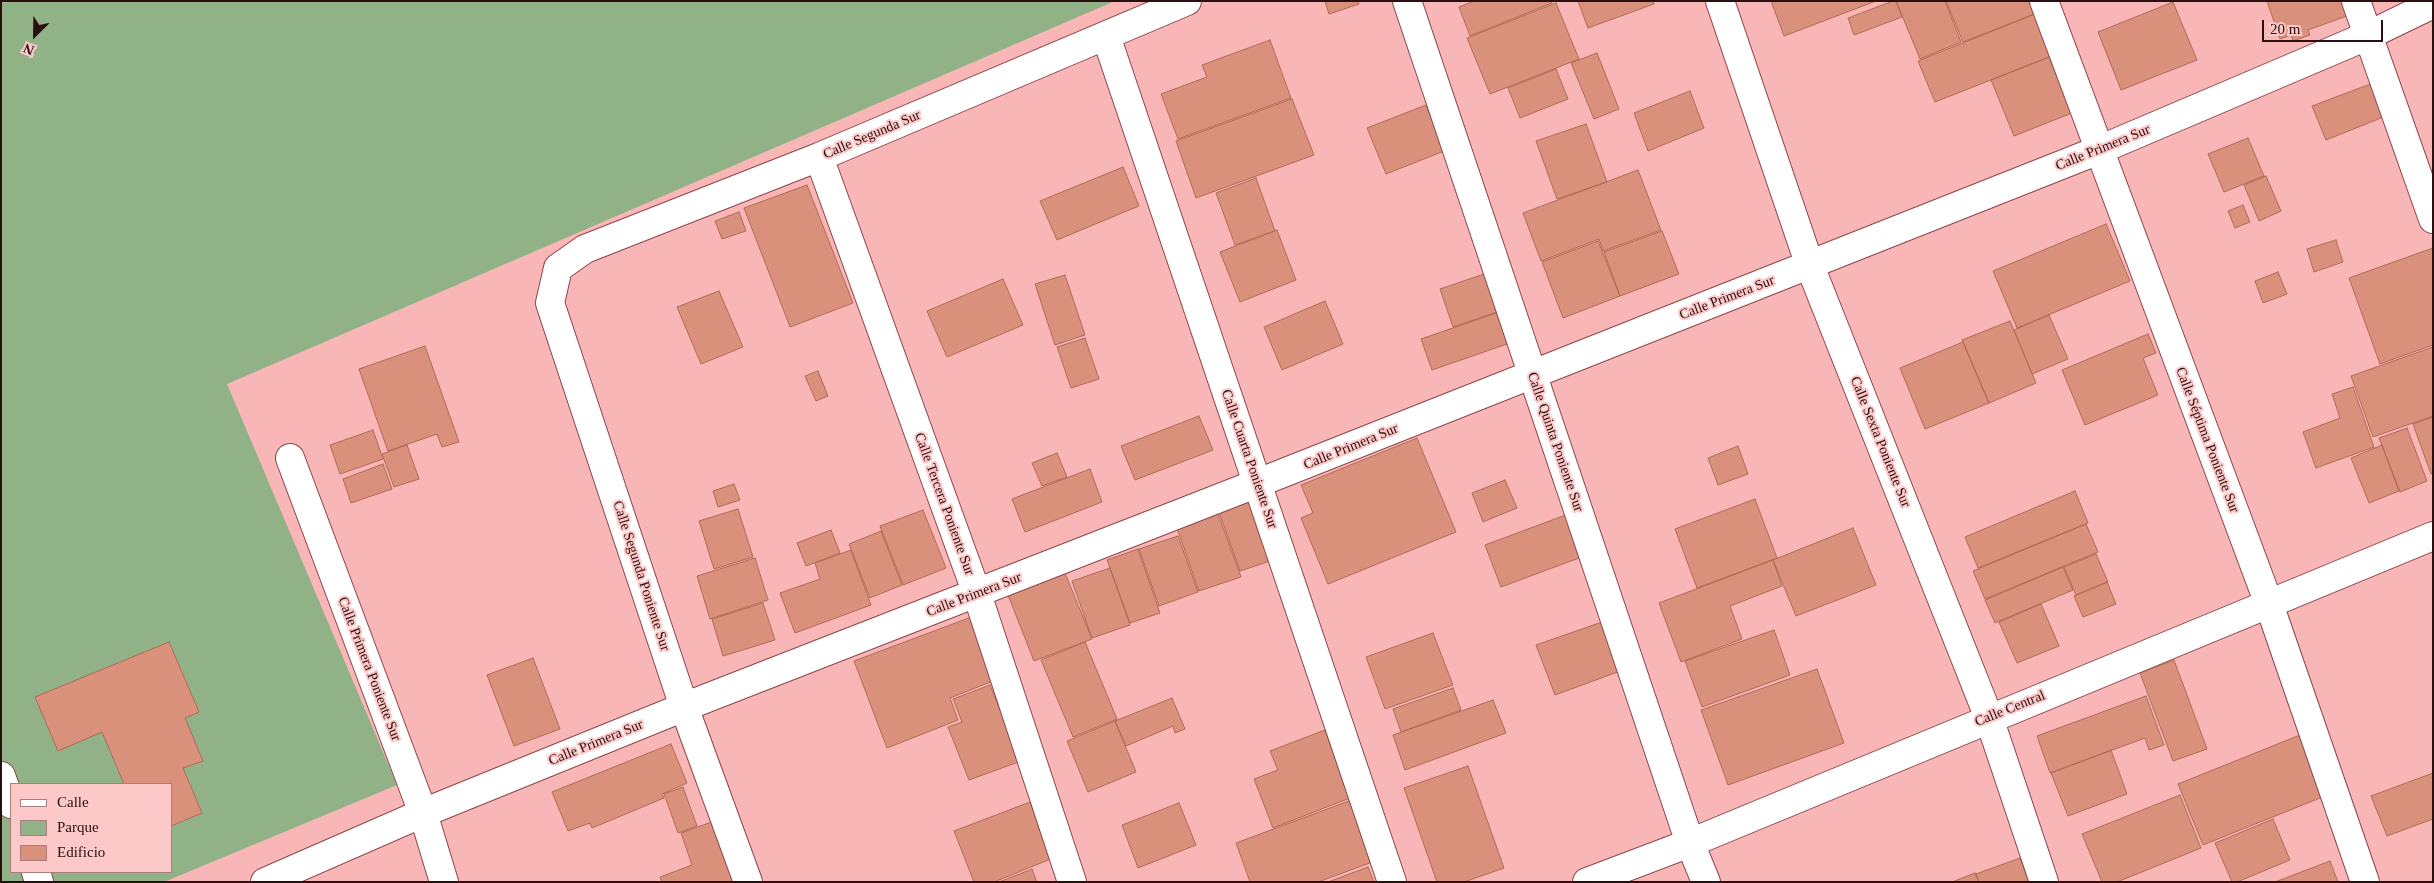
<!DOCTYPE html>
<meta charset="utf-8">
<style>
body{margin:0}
#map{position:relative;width:2434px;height:883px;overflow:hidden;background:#f9b6b7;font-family:"Times New Roman",serif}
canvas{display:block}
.frame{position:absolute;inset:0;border:2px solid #2b0e10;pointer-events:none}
.legend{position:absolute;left:10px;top:783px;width:162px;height:90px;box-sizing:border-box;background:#fcc8c8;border:1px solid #a87e7e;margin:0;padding:6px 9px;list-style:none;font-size:15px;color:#2b0e10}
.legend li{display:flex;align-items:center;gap:10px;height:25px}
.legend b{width:25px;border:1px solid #a87e7e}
.north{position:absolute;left:10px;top:10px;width:50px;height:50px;-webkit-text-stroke:4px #fcc8c8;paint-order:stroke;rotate:203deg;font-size:14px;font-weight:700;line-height:20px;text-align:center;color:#2b0e10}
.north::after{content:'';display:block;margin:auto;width:18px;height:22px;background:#2b0e10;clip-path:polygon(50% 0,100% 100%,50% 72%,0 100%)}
.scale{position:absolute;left:2262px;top:20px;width:121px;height:22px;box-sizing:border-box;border:2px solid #2b0e10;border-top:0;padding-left:6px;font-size:15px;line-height:18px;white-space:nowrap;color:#2b0e10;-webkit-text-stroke:4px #fcc8c8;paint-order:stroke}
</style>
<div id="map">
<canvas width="2434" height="883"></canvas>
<div class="frame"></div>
<ul class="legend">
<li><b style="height:6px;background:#fff"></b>Calle</li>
<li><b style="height:14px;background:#91b286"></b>Parque</li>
<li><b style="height:14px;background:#da917b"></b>Edificio</li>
</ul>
<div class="north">N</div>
<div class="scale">20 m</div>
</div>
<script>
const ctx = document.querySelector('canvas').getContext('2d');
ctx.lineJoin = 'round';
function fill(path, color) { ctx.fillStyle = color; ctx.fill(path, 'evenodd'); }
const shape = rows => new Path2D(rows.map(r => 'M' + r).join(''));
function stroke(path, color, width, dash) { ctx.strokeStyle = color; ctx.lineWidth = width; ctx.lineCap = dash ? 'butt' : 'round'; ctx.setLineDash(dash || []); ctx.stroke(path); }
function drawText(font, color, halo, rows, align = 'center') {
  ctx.font = font + ' "Times New Roman",serif'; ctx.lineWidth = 4; ctx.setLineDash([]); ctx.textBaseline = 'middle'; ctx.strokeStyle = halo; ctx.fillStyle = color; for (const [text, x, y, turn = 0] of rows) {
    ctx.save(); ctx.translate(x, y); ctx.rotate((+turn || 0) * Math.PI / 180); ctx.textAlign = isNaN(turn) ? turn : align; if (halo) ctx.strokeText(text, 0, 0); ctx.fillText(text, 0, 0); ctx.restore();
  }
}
fill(shape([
 [1,1,1115,1,227,384,397,785,164,882,1,882],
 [11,784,171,784,171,872,11,872]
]), '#91b286');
const building = shape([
 [1325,1,1358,1,1359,4,1329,14,1325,1],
 [1474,1,1551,1,1552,3,1470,36,1459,7,1474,1],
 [1578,1,1653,1,1654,4,1588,28,1578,1],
 [1771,1,1876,1,1784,36,1771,1],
 [1893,1,1896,1,1902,17,1854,35,1848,18,1893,1],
 [1896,1,1945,1,1961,42,1920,59,1896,1],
 [1946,1,2029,1,2034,14,1963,42,1946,1],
 [2267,1,2351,1,2355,13,2308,30,2310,35,2293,41,2291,35,2280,39,2267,1],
 [2173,2,2197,60,2121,90,2098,32,2173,2],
 [1556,3,1579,59,1490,94,1467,38,1556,3],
 [2035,14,2052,56,1935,102,1918,61,2035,14],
 [1270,40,1291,98,1178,139,1161,94,1207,77,1202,65,1270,40],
 [1597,53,1619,109,1594,119,1571,63,1597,53],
 [2049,57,2072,113,2014,136,1991,80,2049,57],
 [1556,69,1568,99,1520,118,1508,88,1556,69],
 [2373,83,2386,116,2326,140,2312,106,2373,83],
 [1690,91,1704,128,1648,151,1634,113,1690,91],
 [1292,99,1314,155,1196,198,1176,141,1292,99],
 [1426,105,1444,151,1386,174,1367,128,1426,105],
 [1586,124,1607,182,1557,199,1536,141,1586,124],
 [2248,138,2264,176,2224,192,2208,154,2248,138],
 [1123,167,1139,206,1057,240,1040,201,1123,167],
 [1638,170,1661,230,1603,251,1599,239,1541,261,1523,213,1638,170],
 [2266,176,2281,211,2259,221,2244,185,2266,176],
 [1256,178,1275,231,1235,245,1216,193,1256,178],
 [807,185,853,303,790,327,744,208,807,185],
 [2243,205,2250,222,2235,228,2228,211,2243,205],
 [739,212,746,231,722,239,715,221,739,212],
 [2106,224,2130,281,2017,328,1993,271,2106,224],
 [1277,230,1296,280,1240,302,1220,252,1277,230],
 [1662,231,1679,274,1620,296,1604,252,1662,231],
 [2336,240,2343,262,2314,272,2307,249,2336,240],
 [1598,241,1620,296,1563,318,1542,262,1598,241],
 [2433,248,2433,345,2380,364,2349,278,2433,248],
 [2278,272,2287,294,2263,303,2255,281,2278,272],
 [1487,273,1500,311,1453,327,1440,289,1487,273],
 [1065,275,1085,335,1055,345,1035,284,1065,275],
 [1003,279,1023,325,947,357,927,311,1003,279],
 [719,291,743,347,701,364,677,307,719,291],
 [1325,301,1343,344,1282,370,1264,327,1325,301],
 [1499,312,1510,343,1432,370,1421,339,1499,312],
 [2049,315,2068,359,2032,374,2014,330,2049,315],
 [2010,321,2036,383,1989,403,1962,340,2010,321],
 [2148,334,2156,353,2143,358,2158,395,2085,425,2062,370,2148,334],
 [1085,338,1099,379,1071,388,1057,347,1085,338],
 [1963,342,1989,403,1925,429,1900,368,1963,342],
 [425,346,459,442,442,447,437,434,388,451,359,369,425,346],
 [2433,347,2433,416,2373,437,2351,376,2433,347],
 [818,371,828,396,816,401,805,376,818,371],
 [2353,387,2374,447,2316,468,2303,432,2340,418,2332,394,2353,387],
 [1199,416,1213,450,1135,480,1121,446,1199,416],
 [2433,417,2433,473,2431,474,2413,424,2433,417],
 [2407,428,2427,481,2400,492,2379,438,2407,428],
 [373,430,383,459,340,474,330,445,373,430],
 [1417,438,1456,532,1328,584,1301,518,1313,513,1301,485,1417,438],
 [407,445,419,479,394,487,382,454,407,445],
 [2382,445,2399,491,2369,503,2351,458,2382,445],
 [1738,446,1748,474,1718,485,1708,458,1738,446],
 [1057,453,1067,477,1042,486,1032,463,1057,453],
 [383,464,392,489,351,503,343,479,383,464],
 [1090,469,1102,502,1025,532,1012,499,1090,469],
 [1505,480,1517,508,1483,522,1472,493,1505,480],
 [734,484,740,500,718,507,713,491,734,484],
 [2075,491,2088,523,1978,568,1965,537,2075,491],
 [1755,499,1777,558,1697,588,1675,529,1755,499],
 [1249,501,1270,561,1240,571,1219,512,1249,501],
 [738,509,753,557,714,569,699,521,738,509],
 [923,510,946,568,903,585,880,526,923,510],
 [1571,513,1587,555,1501,587,1485,545,1571,513],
 [1218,514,1241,577,1199,591,1177,528,1218,514],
 [2086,524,2098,552,1985,599,1973,571,2086,524],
 [1853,528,1876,585,1796,616,1773,560,1853,528],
 [831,530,840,553,806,566,797,543,831,530],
 [881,531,902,585,870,598,849,544,881,531],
 [1178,536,1198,592,1159,606,1139,549,1178,536],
 [1138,549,1160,613,1130,623,1107,560,1138,549],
 [851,550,871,605,795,633,780,593,820,579,815,563,851,550],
 [2096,554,2108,582,2076,595,2064,567,2096,554],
 [755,558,768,600,710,619,697,576,755,558],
 [1773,560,1782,586,1730,606,1742,639,1681,662,1659,603,1773,560],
 [2063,567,2073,590,1995,623,1985,600,2063,567],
 [1110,568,1130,625,1092,638,1072,581,1110,568],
 [1065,573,1092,639,1034,661,1008,595,1065,573],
 [2107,582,2116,604,2083,617,2074,596,2107,582],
 [763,603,775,640,723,656,712,619,763,603],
 [2041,604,2059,646,2017,663,1999,622,2041,604],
 [974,616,998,679,950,698,958,720,887,748,854,661,974,616],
 [1605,621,1623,670,1555,695,1536,645,1605,621],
 [1774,630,1790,675,1702,707,1685,661,1774,630],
 [1433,633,1453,685,1385,709,1366,657,1433,633],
 [169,642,199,712,185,718,203,761,183,768,202,813,171,826,171,784,124,784,102,732,58,751,35,697,169,642],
 [1085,642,1117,719,1073,737,1041,660,1085,642],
 [533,658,560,729,514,746,487,675,533,658],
 [2174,660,2207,749,2173,761,2140,673,2174,660],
 [1817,669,1844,743,1728,785,1701,710,1817,669],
 [990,685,1021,761,969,780,948,727,962,722,953,699,990,685],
 [1453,688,1461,710,1401,732,1393,709,1453,688],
 [2146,696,2164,745,2149,750,2145,738,2050,773,2037,736,2146,696],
 [1172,698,1185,729,1175,733,1173,726,1126,746,1115,721,1172,698],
 [1493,700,1506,733,1405,770,1393,735,1493,700],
 [1115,721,1136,772,1088,792,1067,741,1115,721],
 [1325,730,1350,798,1273,828,1254,779,1278,770,1270,751,1325,730],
 [2300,735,2325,796,2203,845,2178,784,2300,735],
 [671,744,687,783,662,794,664,798,592,828,590,823,568,831,552,792,671,744],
 [2111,750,2127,794,2068,816,2051,773,2111,750],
 [1468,766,1504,868,1464,882,1437,882,1404,788,1468,766],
 [2433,773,2433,819,2387,836,2371,796,2433,773],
 [683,787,697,826,678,833,664,794,683,787],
 [2180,795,2201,848,2117,882,2102,882,2082,834,2180,795],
 [1354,799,1378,860,1318,882,1250,882,1236,843,1354,799],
 [1030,802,1053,858,994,882,974,882,954,831,1030,802],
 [1179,803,1196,845,1138,868,1122,825,1179,803],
 [2273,819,2290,860,2237,882,2232,882,2215,843,2273,819],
 [717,820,739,882,662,882,660,877,692,865,681,833,717,820],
 [2020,858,2029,882,1979,882,1976,874,2020,858],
 [2330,861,2338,882,2275,882,2330,861],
 [1368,867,1374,882,1328,882,1368,867],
 [1032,869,1037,882,999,882,1032,869],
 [1975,873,1979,882,1952,882,1975,873]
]);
fill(building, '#da917b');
stroke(building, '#b16a54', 1);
const minor = shape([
 [1407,1,1690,843,1706,882],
 [1720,1,1810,266,1989,718,2044,882],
 [2044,1,2269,604,2365,882],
 [2356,1,2433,219],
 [1106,36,1392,882],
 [819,157,977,594,1072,882],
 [290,458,423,813,444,882],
 [1,776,11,804],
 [36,872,39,882],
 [265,882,423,813,684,707,1258,483,2099,150,2367,36,2433,4],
 [748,882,684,707,550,303,558,268,585,249,819,157,1187,1],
 [1587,882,1690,843,2433,536]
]);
stroke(minor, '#8d4549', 30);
stroke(minor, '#fff', 28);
drawText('14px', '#2b0e10', '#fcc8c8', [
 ["Calle Segunda Sur",872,135,-23],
 ["Calle Primera Sur",2103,148,-22],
 ["Calle Primera Sur",1727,298,-21],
 ["Calle Séptima Poniente Sur",2207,440,69],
 ["Calle Quinta Poniente Sur",1555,442,71],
 ["Calle Sexta Poniente Sur",1880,442,68],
 ["Calle Primera Sur",1351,447,-22],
 ["Calle Cuarta Poniente Sur",1249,459,71],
 ["Calle Tercera Poniente Sur",944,504,70],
 ["Calle Segunda Poniente Sur",641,576,72],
 ["Calle Primera Sur",974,595,-21],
 ["Calle Primera Poniente Sur",369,669,69],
 ["Calle Central",2010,709,-22],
 ["Calle Primera Sur",596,743,-22]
]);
</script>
